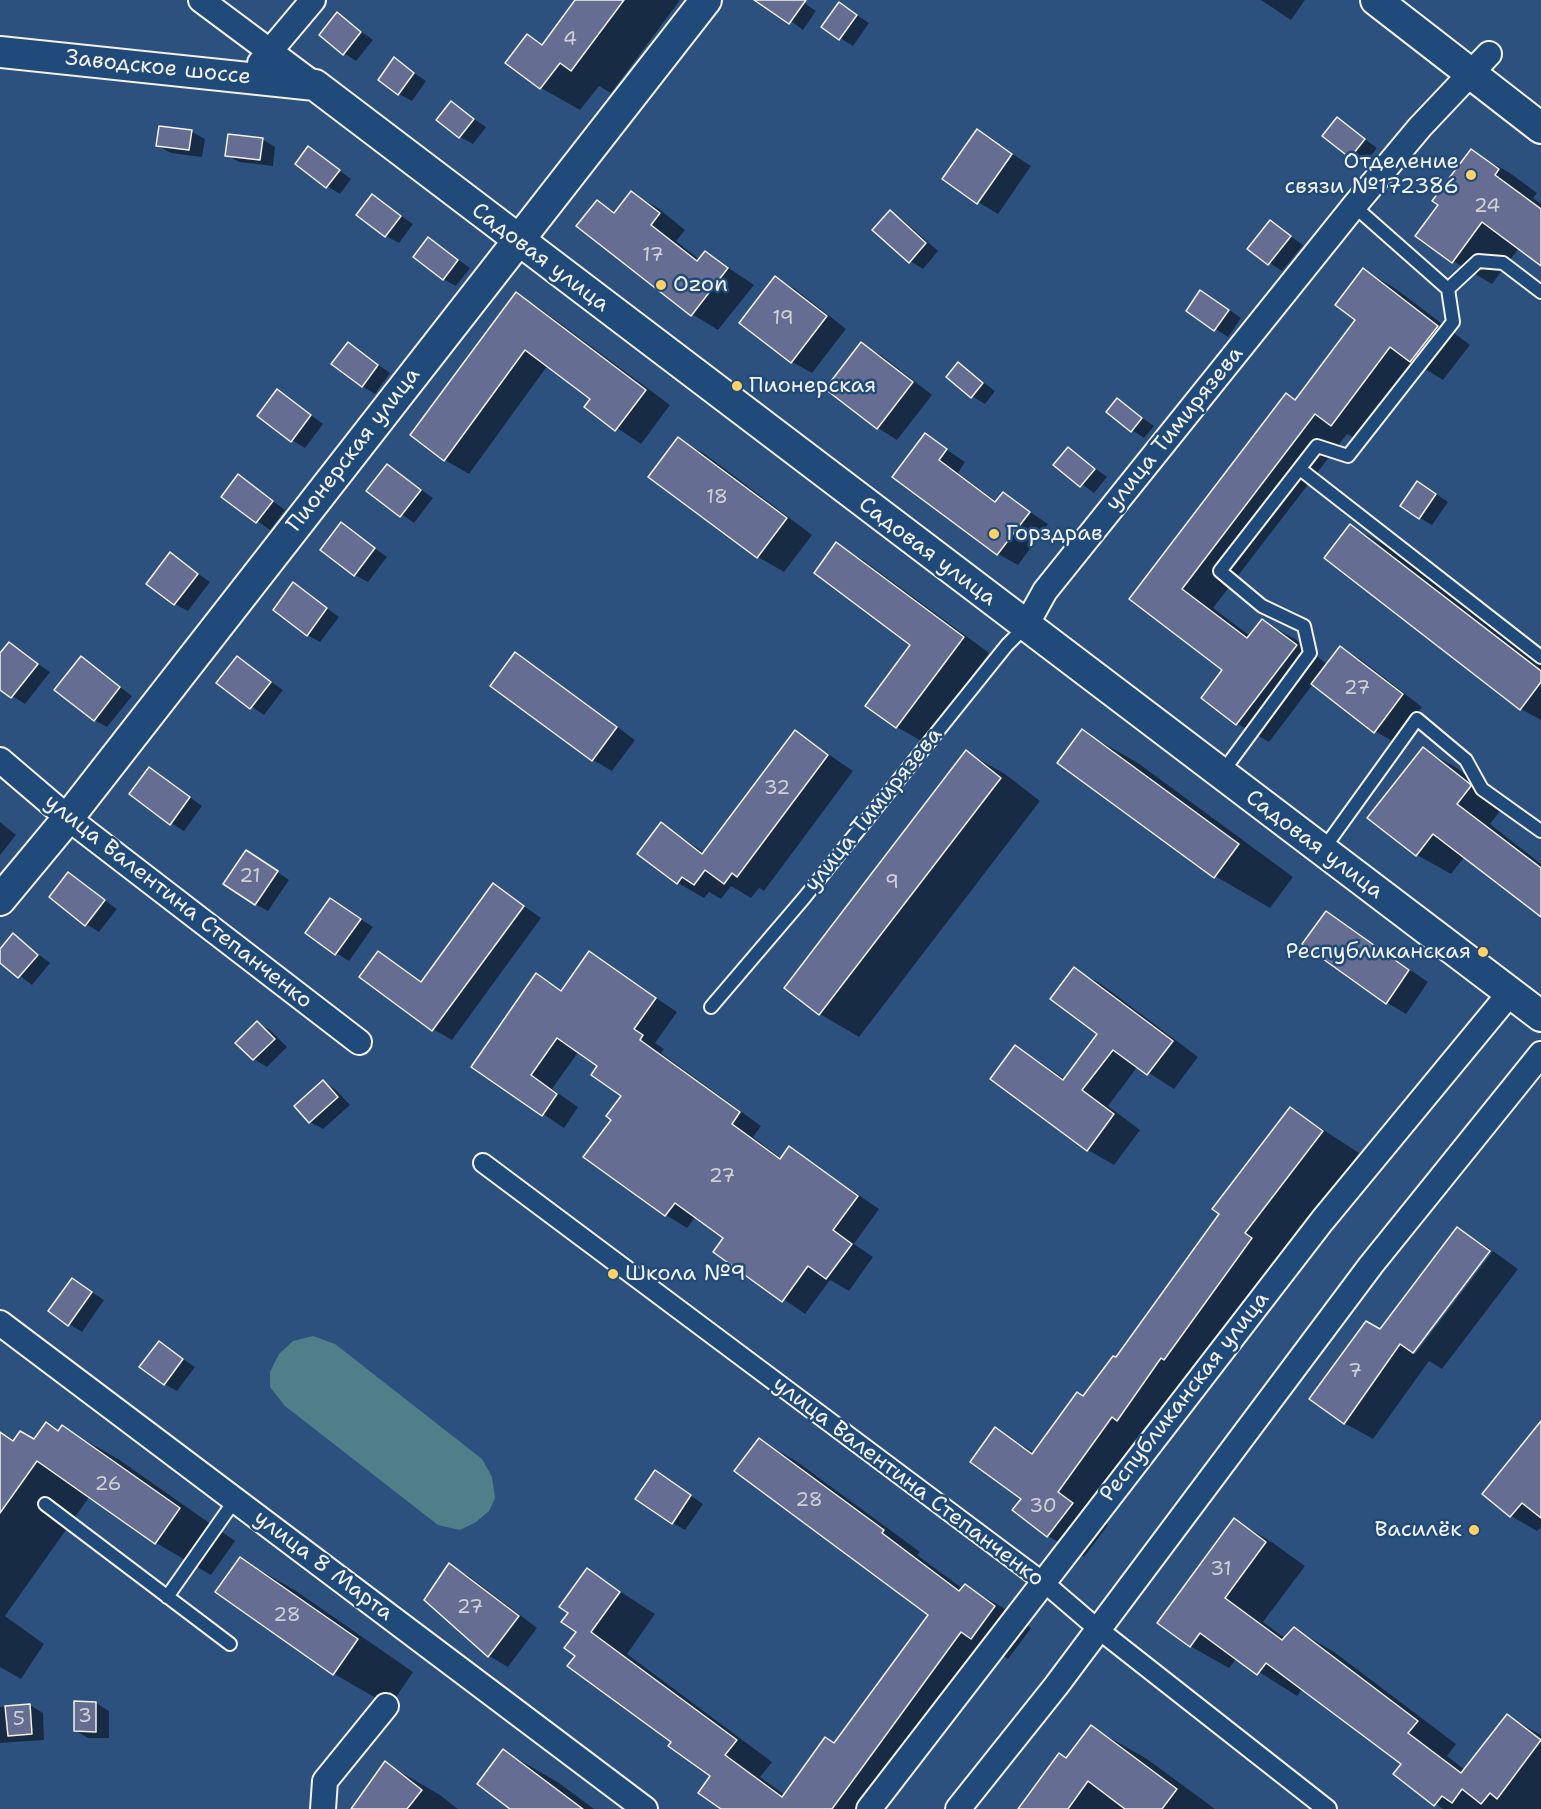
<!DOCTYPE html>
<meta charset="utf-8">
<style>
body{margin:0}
canvas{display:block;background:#2d517f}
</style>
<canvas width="1541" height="1809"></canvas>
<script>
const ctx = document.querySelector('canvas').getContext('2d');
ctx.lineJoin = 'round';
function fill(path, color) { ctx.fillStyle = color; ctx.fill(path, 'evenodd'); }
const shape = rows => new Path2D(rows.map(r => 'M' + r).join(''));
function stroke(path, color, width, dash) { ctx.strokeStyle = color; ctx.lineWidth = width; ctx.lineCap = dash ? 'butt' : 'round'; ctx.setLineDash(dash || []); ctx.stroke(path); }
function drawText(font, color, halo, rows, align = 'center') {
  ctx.font = font + ' "Shantell Sans",sans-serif'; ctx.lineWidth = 5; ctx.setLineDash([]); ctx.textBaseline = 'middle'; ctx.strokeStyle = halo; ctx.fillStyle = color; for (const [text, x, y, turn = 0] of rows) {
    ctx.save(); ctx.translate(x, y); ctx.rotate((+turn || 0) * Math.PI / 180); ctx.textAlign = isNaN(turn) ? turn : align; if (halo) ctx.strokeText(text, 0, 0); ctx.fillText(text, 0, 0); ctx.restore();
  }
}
fill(shape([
 [313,1336,335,1344,482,1459,492,1477,495,1498,489,1511,476,1522,460,1530,438,1525,285,1406,270,1387,270,1372,279,1354,293,1341]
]), '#517f89');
fill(shape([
 [577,0,680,0,611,93,599,86,580,110,541,88,508,63,528,36,543,45],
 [763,0,800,0,816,11,803,30],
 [1261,0,1305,0,1291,20],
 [852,12,869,23,853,46,840,38],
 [337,14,373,40,356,61,344,53],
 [394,59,426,81,412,101,399,94],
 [451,103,486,127,473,144,460,137],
 [1337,119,1377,148,1364,164,1324,136],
 [977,131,1031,166,998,214,978,202],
 [192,132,205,139,202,157,171,153,158,146],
 [262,139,275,147,273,166,239,162,227,155],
 [308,148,351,179,340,194,327,186],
 [1471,151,1510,173,1537,193,1533,198,1541,204,1541,264,1519,248,1492,284,1453,261,1440,205],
 [631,193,658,208,685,230,676,241,700,260,706,253,754,285,718,330,692,314,597,202,616,212],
 [373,196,413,224,399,243,386,236],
 [890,212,903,220,938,251,923,269,910,261],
 [1270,222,1303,245,1282,271,1249,249],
 [429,239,470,268,456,286,443,279],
 [1364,270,1396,289,1470,345,1443,380,1422,367,1364,443,1347,434,1213,608,1250,636,1262,621,1295,639,1328,665,1340,648,1360,659,1422,707,1395,743,1375,731,1313,684,1269,742,1236,723,1225,670,1131,598,1286,395,1296,401,1357,320],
 [776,278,795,289,846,329,812,373,792,362,741,323],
 [517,294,541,309,670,405,641,444,586,407,592,398,548,365,469,474,445,460],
 [1214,299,1241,318,1228,337,1188,311],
 [349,344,390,373,375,394,362,386],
 [861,344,881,355,932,395,897,440,878,428,827,389],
 [959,364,995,391,985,404,972,396],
 [278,391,323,424,305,448,292,440],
 [1117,400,1154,426,1144,438,1132,430],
 [925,435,965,462,958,473,997,502,1003,494,1048,524,1018,565,998,554,894,477],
 [678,439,705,454,812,535,784,572,758,557,650,477],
 [1069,449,1107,477,1094,493,1055,464],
 [388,466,433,498,414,523,369,491],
 [239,476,285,510,270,530,223,496],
 [1430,490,1448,502,1432,525,1420,518],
 [341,524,387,557,368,582,355,575],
 [1351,526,1390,548,1541,665,1541,720,1521,709],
 [837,544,863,560,989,653,923,742,897,727,912,645],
 [170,554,210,582,188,611,175,604],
 [294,584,339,617,320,642,307,635],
 [9,644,50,672,25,704,0,688,0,656],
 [515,654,535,666,635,740,612,771,593,760],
 [81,658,132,696,107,727,94,720],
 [238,658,283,690,264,715,218,683],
 [1082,731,1138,763,1293,877,1270,908,1215,876],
 [796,732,853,771,764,891,759,888,751,898,731,886,721,899,709,892,704,898,678,883,661,824,705,853],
 [1423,749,1457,768,1504,806,1490,824,1541,864,1541,915,1465,856,1451,874,1417,855],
 [966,752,1005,774,1040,801,859,1037,820,1014],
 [150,768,202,806,184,831,171,823],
 [0,822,16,835,0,855],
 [259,859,289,880,268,911,255,904],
 [68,874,117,909,99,932,86,924],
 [494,885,541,918,452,1040,433,1029,379,953,423,982],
 [331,900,373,927,349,961,336,953],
 [1326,913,1428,982,1406,1014,1386,1002],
 [13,935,50,963,32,985,0,961,0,951],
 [589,953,677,1012,655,1043,664,1049,661,1053,761,1126,753,1137,782,1159,790,1148,879,1209,854,1244,873,1257,849,1291,830,1280,805,1314,715,1251,725,1237,696,1216,687,1228,666,1215,613,1120,623,1096,600,1065,579,1051,552,1089,578,1107,564,1128,473,1067,536,975,563,991],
 [1074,969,1101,984,1198,1057,1174,1089,1138,1066,1108,1106,1140,1130,1114,1165,1088,1150,1016,1046,1065,1079,1099,1034],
 [257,1023,270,1030,287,1047,267,1067,254,1059,237,1043],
 [324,1082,336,1090,350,1105,323,1129,310,1122],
 [1290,1108,1359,1153,1094,1514,1108,1525,1084,1557,1048,1536,1023,1499,995,1429,1035,1453,1116,1359,1221,1214],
 [1457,1229,1490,1249,1411,1354,1415,1354,1493,1251,1518,1269,1442,1369,1429,1361,1373,1439,1344,1423,1381,1331],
 [73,1280,104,1300,82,1332,69,1324],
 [159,1343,195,1367,177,1391,164,1384],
 [62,1427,118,1459,235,1541,211,1575,156,1543,90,1496,5,1616,44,1644,21,1679,0,1667,0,1438,14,1442,35,1441,59,1432],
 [1541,1428,1541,1527,1537,1531,1511,1516,1484,1494],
 [760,1440,796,1461,920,1552,917,1555,963,1589,965,1586,1002,1607,1031,1628,1008,1659,998,1653,884,1809,723,1809,712,1776,577,1656,578,1632,570,1612,587,1570,655,1614,627,1654,772,1762,760,1777,785,1795,835,1744,930,1615],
 [668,1480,703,1504,685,1530,673,1523],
 [1235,1520,1273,1543,1305,1566,1263,1622,1286,1639,1295,1629,1334,1652,1456,1744,1447,1756,1465,1770,1507,1716,1541,1735,1541,1809,1443,1809,1395,1774,1403,1764,1303,1688,1297,1696,1237,1658,1229,1668,1190,1646],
 [241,1559,296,1591,413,1672,390,1706,334,1674,217,1592],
 [450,1565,470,1577,537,1628,508,1667,489,1656],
 [96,1703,109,1711,109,1738,88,1738,75,1730],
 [30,1705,43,1713,44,1740,0,1743,0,1707],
 [1091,1727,1147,1759,1215,1809,1020,1809,1067,1759],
 [504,1751,559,1783,594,1809,513,1809],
 [385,1763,440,1795,458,1809,353,1809]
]), '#0007');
const building = shape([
 [575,0,624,0,571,71,560,63,540,89,505,63,527,34,542,45,575,0],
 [754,0,806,0,789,24,754,0],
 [839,2,857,15,839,40,821,27,839,2],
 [337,12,361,32,343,55,319,35,337,12],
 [394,57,414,73,398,95,378,80,394,57],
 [451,101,474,119,459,138,436,120,451,101],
 [1337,117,1365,139,1350,158,1322,136,1337,117],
 [159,126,192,130,189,150,156,146,159,126],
 [977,129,1012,154,977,204,942,179,977,129],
 [228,134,263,138,260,160,225,156,228,134],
 [308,146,340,170,326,188,295,164,308,146],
 [1471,149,1499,169,1495,175,1541,209,1541,266,1482,222,1452,263,1415,236,1438,205,1432,201,1471,149],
 [631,191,660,213,651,225,697,261,705,251,728,268,691,316,576,226,597,200,614,213,631,191],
 [372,194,401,216,385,237,356,215,372,194],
 [890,210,926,243,909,263,872,230,890,210],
 [1270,220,1291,236,1268,265,1247,249,1270,220],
 [428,237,458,260,443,280,413,257,428,237],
 [1363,268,1438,326,1410,362,1390,347,1331,426,1315,414,1182,589,1247,638,1262,619,1297,645,1236,725,1201,698,1222,670,1129,599,1286,393,1295,400,1355,320,1335,305,1363,268],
 [775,276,827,316,791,363,739,323,775,276],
 [1200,290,1229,310,1214,331,1186,311,1200,290],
 [516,292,646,390,615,431,584,407,590,399,525,350,444,461,410,435,516,292],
 [348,342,378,365,362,387,331,364,348,342],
 [861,342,913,382,877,429,825,389,861,342],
 [958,362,983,383,971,398,946,377,958,362],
 [277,389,311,415,291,442,257,416,277,389],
 [1117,398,1142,418,1131,432,1106,412,1117,398],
 [925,433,947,449,939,460,995,502,1003,492,1030,512,997,555,892,477,925,433],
 [678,437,787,518,757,558,648,477,678,437],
 [1068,447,1095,469,1080,487,1053,465,1068,447],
 [387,464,421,490,400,517,366,491,387,464],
 [238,474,273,501,256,523,221,497,238,474],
 [1417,481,1436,494,1419,519,1400,506,1417,481],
 [341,522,375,548,354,576,320,550,341,522],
 [1350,524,1541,671,1541,682,1520,710,1324,558,1350,524],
 [836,542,964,637,896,728,865,706,910,645,814,573,836,542],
 [170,552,198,574,174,605,146,584,170,552],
 [293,582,327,608,307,636,273,610,293,582],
 [9,642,38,664,11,698,0,690,0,653,9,642],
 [1340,646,1403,694,1374,733,1311,684,1340,646],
 [515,652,617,727,592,761,490,686,515,652],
 [81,656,120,687,94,721,54,690,81,656],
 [237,656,271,682,250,709,216,683,237,656],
 [1082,729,1239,844,1214,878,1057,763,1082,729],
 [795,730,828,755,737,877,732,873,724,884,705,870,694,885,682,877,677,884,637,854,661,822,702,854,795,730],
 [1423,747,1470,784,1471,786,1457,804,1541,868,1541,917,1433,834,1416,856,1367,818,1423,747],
 [966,750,1001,778,819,1015,784,988,966,750],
 [149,767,190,797,170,825,129,794,149,767],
 [246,850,278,871,255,905,223,884,246,850],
 [68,872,105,900,85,926,49,897,68,872],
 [493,883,524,906,432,1031,359,977,378,951,421,982,493,883],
 [330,898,361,919,335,955,305,933,330,898],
 [1326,911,1409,970,1386,1004,1302,944,1326,911],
 [13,933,38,955,18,978,0,963,0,949,13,933],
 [589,951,656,998,634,1029,643,1035,640,1040,740,1112,732,1124,780,1159,789,1146,858,1196,833,1230,852,1244,826,1279,808,1266,782,1302,713,1252,723,1238,675,1203,665,1216,583,1157,611,1120,606,1116,621,1096,591,1075,597,1066,557,1038,531,1075,557,1094,542,1116,471,1067,536,973,561,991,589,951],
 [1074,967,1173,1041,1147,1075,1113,1050,1082,1090,1114,1114,1087,1151,990,1079,1015,1045,1063,1080,1097,1034,1050,999,1074,967],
 [257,1021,275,1039,253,1060,235,1043,257,1021],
 [323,1080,338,1097,309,1123,294,1106,323,1080],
 [1290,1107,1323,1131,1245,1233,1252,1238,1164,1360,1161,1358,1117,1421,1112,1417,1058,1492,1073,1503,1047,1537,1012,1510,1021,1499,970,1462,995,1427,1032,1454,1077,1392,1083,1396,1113,1356,1116,1357,1219,1214,1212,1209,1290,1107],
 [1457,1227,1490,1251,1413,1353,1400,1344,1344,1424,1309,1399,1366,1321,1380,1329,1457,1227],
 [72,1278,92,1292,68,1326,48,1311,72,1278],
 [159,1341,183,1359,164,1385,139,1367,159,1341],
 [1541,1421,1541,1518,1522,1503,1510,1517,1482,1494,1541,1421],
 [46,1422,58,1431,62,1425,180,1508,155,1544,37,1461,0,1513,0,1432,13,1441,20,1431,34,1439,46,1422],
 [759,1438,884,1530,882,1533,959,1591,965,1584,995,1606,971,1639,961,1632,832,1809,721,1809,698,1793,710,1776,668,1746,671,1742,567,1666,575,1656,564,1648,576,1632,561,1622,568,1613,559,1607,587,1568,620,1592,591,1632,737,1740,725,1755,782,1797,825,1737,834,1743,928,1615,734,1471,759,1438],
 [655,1470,691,1495,672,1524,635,1499,655,1470],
 [1234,1518,1266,1542,1225,1598,1282,1640,1294,1627,1418,1721,1408,1733,1461,1773,1507,1714,1541,1740,1497,1799,1490,1793,1481,1804,1462,1789,1452,1803,1442,1796,1434,1806,1393,1774,1401,1764,1266,1663,1257,1675,1200,1633,1190,1647,1157,1623,1234,1518],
 [240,1557,358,1639,333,1675,215,1592,240,1557],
 [449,1563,519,1616,488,1657,424,1600,449,1563],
 [74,1701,96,1702,96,1732,74,1731,74,1701],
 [30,1704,32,1734,8,1736,5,1706,30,1704],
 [1091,1725,1177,1789,1162,1809,1125,1809,1088,1781,1068,1809,1018,1809,1059,1753,1066,1758,1091,1725],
 [503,1749,583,1809,510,1809,477,1784,503,1749],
 [385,1761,422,1790,407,1809,351,1809,385,1761]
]);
fill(building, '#656d93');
stroke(building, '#f4f1e8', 1.5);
const service = shape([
 [1354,206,1448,289,1478,261,1503,263,1541,292],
 [1300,469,1541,657],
 [1221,774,1310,653,1304,626,1262,606,1220,571,1317,446,1348,456,1453,322,1448,289],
 [1322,851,1417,719,1466,760,1482,789,1541,831],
 [711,1007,804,898,1007,645,1025,627],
 [45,1504,230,1644],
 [167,1597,235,1500]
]);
const pedestrian = shape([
 [483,1163,1042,1581,1098,1629,1327,1809]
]);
const minor = shape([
 [201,0,315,85],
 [260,63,313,0],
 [1025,627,1045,591,1354,206,1420,127,1489,54],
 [0,760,68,818,359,1042],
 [0,1323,645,1809],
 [323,1809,325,1781,386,1706],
 [869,1809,1322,1221,1510,993],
 [958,1809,1056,1686,1371,1265,1541,1054]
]);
const tertiary = shape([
 [1376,0,1541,128],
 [0,52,315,85,1541,1016],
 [0,900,68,818,706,0]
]);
stroke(service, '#f4f1e8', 16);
stroke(pedestrian, '#f4f1e8', 22);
stroke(minor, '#f4f1e8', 28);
stroke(tertiary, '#f4f1e8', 34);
stroke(service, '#1f4a7a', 12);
stroke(pedestrian, '#1f4a7a', 18);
stroke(minor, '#1f4a7a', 24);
stroke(tertiary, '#1f4a7a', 30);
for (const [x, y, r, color] of [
 [1471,175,6,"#ffd166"],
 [661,285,6,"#ffd166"],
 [737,386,6,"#ffd166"],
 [994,534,6,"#ffd166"],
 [1483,952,6,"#ffd166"],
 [613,1274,6,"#ffd166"],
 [1474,1530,6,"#ffd166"]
]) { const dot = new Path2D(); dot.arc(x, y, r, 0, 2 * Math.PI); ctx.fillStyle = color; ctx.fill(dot); stroke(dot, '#1f4a7a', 2); }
drawText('20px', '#d0d0d3', null, [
 ["4",570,40],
 ["24",1487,207],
 ["17",653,256],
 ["19",783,319],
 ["18",717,498],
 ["27",1357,689],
 ["32",777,789],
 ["21",250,877],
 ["9",892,883],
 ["27",722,1177],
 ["7",1355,1372],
 ["26",108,1485],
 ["28",809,1501],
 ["30",1043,1507],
 ["31",1221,1570],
 ["27",470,1608],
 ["28",287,1616],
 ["3",85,1717],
 ["5",19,1720]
]);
drawText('22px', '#f4f1e8', '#1f4a7a', [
 ["Заводское шоссе",158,68,6],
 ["Садовая улица",540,258,37],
 ["улица Тимирязева",1175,429,-51],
 ["Пионерская улица",354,450,-52],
 ["Садовая улица",927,552,37],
 ["улица Тимирязева",874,810,-51],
 ["Садовая улица",1314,845,37],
 ["улица Валентина Степанченко",178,902,38],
 ["Республиканская улица",1185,1397,-52],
 ["улица Валентина Степанченко",908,1482,37],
 ["улица 8 Марта",323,1566,37]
]);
drawText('22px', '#f4f1e8', '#1f4a7a', [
 ["Отделение",1459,162,"right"],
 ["связи №172386",1459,187,"right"],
 ["Ozon",673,285],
 ["Пионерская",749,386],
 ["Горздрав",1006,534],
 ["Республиканская",1471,952,"right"],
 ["Школа №9",625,1274],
 ["Василёк",1462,1530,"right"]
], 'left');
</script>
